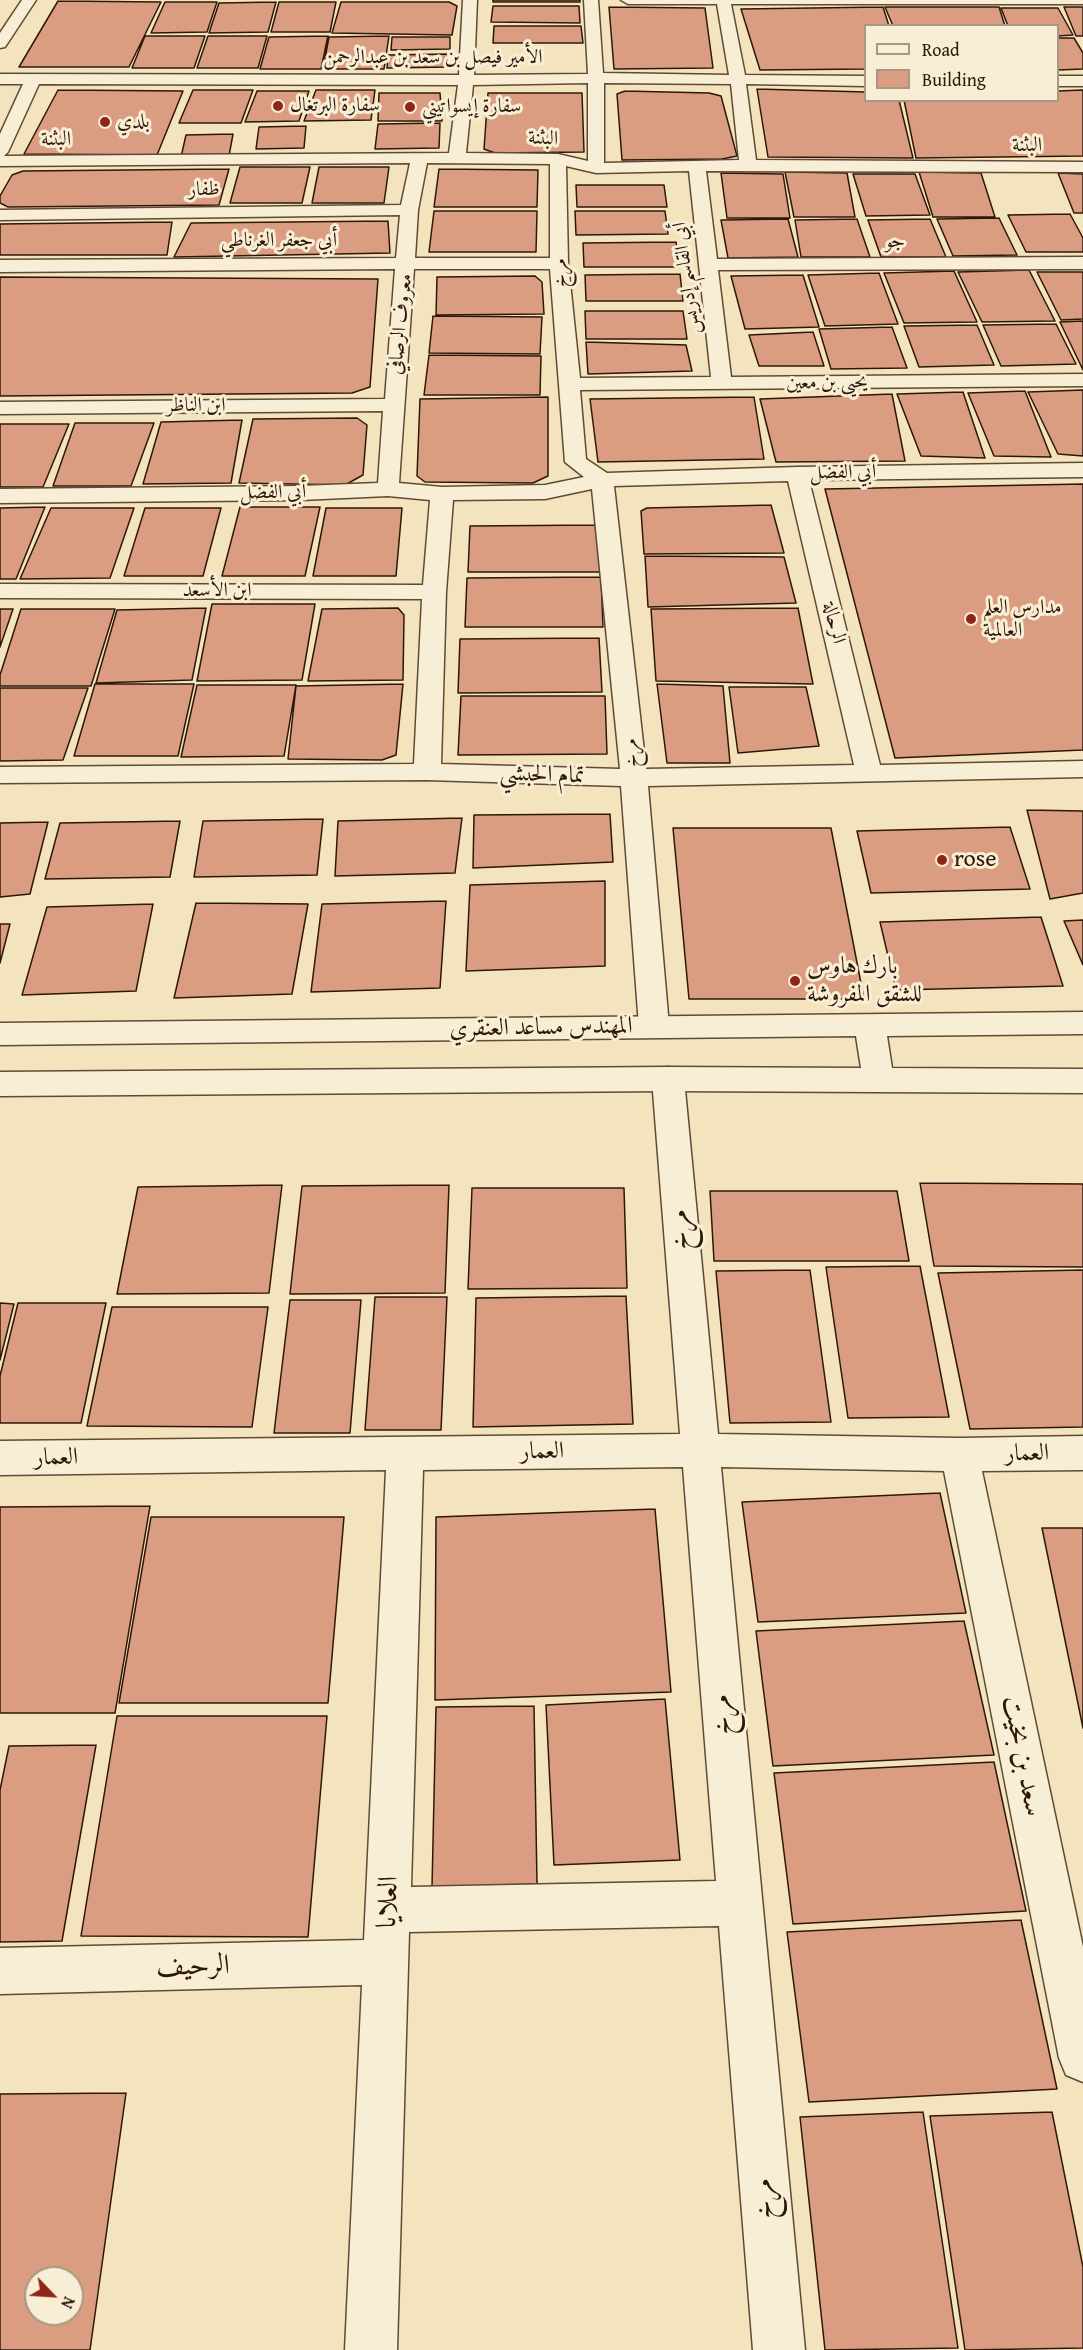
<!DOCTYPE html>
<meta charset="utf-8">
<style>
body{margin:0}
#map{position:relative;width:1083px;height:2350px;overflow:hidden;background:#f4e4be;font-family:"Gentium Book Plus",serif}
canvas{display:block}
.legend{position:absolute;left:864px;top:24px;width:195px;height:78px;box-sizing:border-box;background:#f8edd5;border:2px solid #a79883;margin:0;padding:8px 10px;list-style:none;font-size:18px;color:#2d1807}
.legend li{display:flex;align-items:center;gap:12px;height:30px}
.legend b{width:30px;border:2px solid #a79883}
.north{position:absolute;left:24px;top:2266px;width:60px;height:60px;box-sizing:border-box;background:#f8edd5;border:2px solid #a79883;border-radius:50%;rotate:115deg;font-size:16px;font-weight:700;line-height:24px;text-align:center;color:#2d1807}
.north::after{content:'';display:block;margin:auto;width:21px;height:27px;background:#8f2418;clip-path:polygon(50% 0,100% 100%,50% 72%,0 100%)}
</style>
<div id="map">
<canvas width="1083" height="2350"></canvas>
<ul class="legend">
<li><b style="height:8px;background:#f8edd5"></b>Road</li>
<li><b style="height:16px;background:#db9d81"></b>Building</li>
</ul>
<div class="north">N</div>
</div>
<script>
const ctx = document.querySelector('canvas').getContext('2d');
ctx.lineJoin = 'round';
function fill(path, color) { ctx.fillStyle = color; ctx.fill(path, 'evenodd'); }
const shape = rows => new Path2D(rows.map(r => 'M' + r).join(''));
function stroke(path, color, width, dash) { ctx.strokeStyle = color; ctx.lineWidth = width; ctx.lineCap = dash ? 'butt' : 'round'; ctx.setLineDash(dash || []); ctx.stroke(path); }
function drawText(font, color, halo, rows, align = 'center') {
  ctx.font = font + ' "Gentium Book Plus",Amiri,serif'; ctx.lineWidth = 6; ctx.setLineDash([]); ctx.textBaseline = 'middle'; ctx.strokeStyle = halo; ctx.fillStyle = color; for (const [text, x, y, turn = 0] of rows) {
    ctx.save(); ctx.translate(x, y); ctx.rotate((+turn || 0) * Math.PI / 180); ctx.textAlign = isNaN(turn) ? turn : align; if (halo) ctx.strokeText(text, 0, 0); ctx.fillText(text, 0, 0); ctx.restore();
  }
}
const building = shape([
 [493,0,580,0,580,2,493,2,493,0],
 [58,1,161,2,129,67,19,67,58,1],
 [165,2,217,2,207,32,151,33,165,2],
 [276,2,268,32,209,33,219,3,276,2],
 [279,2,336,2,330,32,271,32,279,2],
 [341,2,449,2,457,6,452,35,332,33,341,2],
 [493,6,579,6,580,23,491,22,493,6],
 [609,7,705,8,713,68,614,69,609,7],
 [883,7,889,26,866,26,866,69,760,70,741,9,883,7],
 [885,7,999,7,1005,26,893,26,885,7],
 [1064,7,1083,7,1083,36,1076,36,1064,7],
 [1001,8,1058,8,1073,35,1058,36,1058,26,1008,26,1001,8],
 [494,26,581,26,583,43,493,43,494,26],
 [145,36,205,36,194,68,132,68,145,36],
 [208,36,267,36,258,68,197,68,208,36],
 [328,36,321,69,260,69,269,37,328,36],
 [389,36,384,69,323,69,329,37,389,36],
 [392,37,450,37,450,49,391,50,392,37],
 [1058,38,1074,38,1083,53,1083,69,1058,70,1058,38],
 [448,54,448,67,387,68,388,55,448,54],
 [757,89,866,92,866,100,899,100,913,158,768,157,757,89],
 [58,90,183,91,157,155,24,154,58,90],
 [193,90,253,90,241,123,179,123,193,90],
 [316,90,375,90,371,120,304,121,316,90],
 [1083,90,1083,156,916,158,904,100,1058,100,1058,91,1083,90],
 [257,91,309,91,299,121,245,122,257,91],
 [625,91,709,93,721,96,737,156,722,159,622,160,617,94,625,91],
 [379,93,440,93,442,121,378,121,379,93],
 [488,93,582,93,584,152,495,153,484,149,488,93],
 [440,123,439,148,375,149,378,124,440,123],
 [306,126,304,148,256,149,259,127,306,126],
 [233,134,229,156,181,157,186,135,233,134],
 [240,167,310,167,302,203,230,203,240,167],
 [319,167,389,167,384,203,312,203,319,167],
 [229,169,219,205,8,207,0,203,0,196,12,175,23,171,229,169],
 [439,169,538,170,537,207,434,207,439,169],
 [785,172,847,173,855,217,794,217,785,172],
 [919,172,981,173,995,217,933,217,919,172],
 [721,173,783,174,790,218,727,218,721,173],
 [1058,173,1083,174,1083,213,1074,213,1058,173],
 [853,174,915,174,930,215,866,216,853,174],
 [576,185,664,185,667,207,577,207,576,185],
 [434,211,537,211,536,252,429,252,434,211],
 [575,211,665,211,668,234,576,235,575,211],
 [1070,214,1083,238,1083,252,1026,252,1008,215,1070,214],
 [999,218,1017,255,953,256,937,219,999,218],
 [788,219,798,257,728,258,721,220,788,219],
 [857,219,870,257,801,257,795,220,857,219],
 [930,219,946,257,881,257,868,220,930,219],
 [388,221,390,253,174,257,191,223,388,221],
 [172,222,167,255,0,255,0,224,172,222],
 [676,242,679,267,584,267,583,243,676,242],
 [1029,270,1055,321,982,322,958,272,1029,270],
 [954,271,977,322,904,323,884,273,954,271],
 [1037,272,1083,272,1083,319,1061,320,1037,272],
 [879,273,898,324,825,326,808,275,879,273],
 [680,274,683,301,586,301,585,275,680,274],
 [803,275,819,327,745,329,731,276,803,275],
 [535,276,542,282,544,314,436,315,437,277,535,276],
 [0,277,378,279,370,387,352,393,0,396,0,277],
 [585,311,683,311,687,339,586,339,585,311],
 [433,316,542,317,540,354,429,353,433,316],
 [1083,321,1083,370,1060,322,1083,321],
 [1056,324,1076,364,1001,366,983,325,1056,324],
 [977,325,994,365,919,367,904,326,977,325],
 [892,327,907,368,831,369,819,329,892,327],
 [813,332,824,366,759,366,749,335,813,332],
 [586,342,686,345,692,371,588,374,586,342],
 [429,355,541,356,540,395,424,395,429,355],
 [1083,390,1083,456,1058,454,1028,392,1083,390],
 [1025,391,1051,457,994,456,968,393,1025,391],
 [963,392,985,458,921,456,897,394,963,392],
 [892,394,905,461,776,462,760,399,892,394],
 [548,397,548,476,533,483,425,482,417,476,420,399,548,397],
 [754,397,764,459,598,462,590,399,754,397],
 [357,418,367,425,363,475,345,485,239,483,253,419,357,418],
 [242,420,231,483,143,484,161,422,242,420],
 [75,423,154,423,131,486,53,486,75,423],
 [0,424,69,424,43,487,0,487,0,424],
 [1083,484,1083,750,895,758,825,489,1083,484],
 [771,505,784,553,644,554,641,511,647,508,771,505],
 [45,507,16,579,0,579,0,508,45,507],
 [240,507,320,507,305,576,222,576,240,507],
 [51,508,134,508,110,578,20,579,51,508],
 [145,508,221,508,203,576,124,576,145,508],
 [326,508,402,508,396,576,313,576,326,508],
 [599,525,601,572,468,572,470,526,599,525],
 [645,556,784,557,796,603,648,607,645,556],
 [601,577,603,627,465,627,467,578,601,577],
 [212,604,315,604,302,680,197,681,212,604],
 [206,608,192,680,96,683,117,610,206,608],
 [398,608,404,615,403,680,308,681,322,609,398,608],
 [798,608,813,684,656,681,651,609,798,608],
 [0,609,13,609,0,647,0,609],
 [21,609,115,609,91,686,0,686,0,675,21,609],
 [599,638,602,692,458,693,460,639,599,638],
 [95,684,194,684,178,756,74,756,95,684],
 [403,684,396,755,382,760,288,759,296,686,403,684],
 [657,684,723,686,730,763,667,763,657,684],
 [197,685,296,685,284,756,181,757,197,685],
 [729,687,806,687,819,746,738,753,729,687],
 [0,688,88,688,63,760,0,761,0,688],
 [461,696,605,696,607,754,458,755,461,696],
 [1027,810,1083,811,1083,893,1050,899,1027,810],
 [610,814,613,862,473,868,474,815,610,814],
 [462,818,455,873,335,876,338,821,462,818],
 [323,819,317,875,194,877,203,821,323,819],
 [180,821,170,877,45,879,60,823,180,821],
 [48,822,30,894,0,897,0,823,48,822],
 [1010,827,1030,889,871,893,857,831,1010,827],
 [673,828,831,828,864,999,689,999,673,828],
 [605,881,605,966,466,971,470,885,605,881],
 [446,901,440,988,311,992,322,904,446,901],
 [196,903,308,904,292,994,174,998,196,903],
 [153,904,136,991,22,995,47,907,153,904],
 [1041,917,1063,986,896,990,880,922,1041,917],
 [1083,920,1083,965,1064,921,1083,920],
 [0,924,10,924,0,963,0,924],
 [920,1183,1083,1184,1083,1267,934,1266,920,1183],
 [282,1185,269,1293,117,1294,138,1187,282,1185],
 [449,1185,445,1293,290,1294,302,1186,449,1185],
 [472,1188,624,1188,627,1288,468,1289,472,1188],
 [710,1191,897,1191,909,1261,714,1261,710,1191],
 [920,1266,949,1417,848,1418,826,1267,920,1266],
 [810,1270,831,1422,730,1423,716,1271,810,1270],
 [1083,1270,1083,1427,970,1429,938,1273,1083,1270],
 [626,1296,633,1424,473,1427,476,1298,626,1296],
 [375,1297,447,1297,441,1430,365,1430,375,1297],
 [290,1300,361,1300,350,1433,274,1433,290,1300],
 [0,1303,14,1304,0,1360,0,1303],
 [18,1303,106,1303,81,1423,0,1423,0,1376,18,1303],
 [112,1307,268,1307,252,1427,87,1426,112,1307],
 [940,1493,966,1613,758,1622,742,1502,940,1493],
 [150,1506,115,1713,0,1713,0,1507,150,1506],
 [655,1509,671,1692,435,1700,436,1517,655,1509],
 [151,1517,344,1517,328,1703,119,1703,151,1517],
 [1042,1528,1083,1528,1083,1728,1042,1528],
 [964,1621,994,1755,773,1766,756,1631,964,1621],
 [665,1699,680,1860,554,1865,546,1705,665,1699],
 [534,1706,537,1884,432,1887,436,1707,534,1706],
 [117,1716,327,1716,308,1937,81,1936,117,1716],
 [96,1745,62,1941,0,1942,0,1790,9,1746,96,1745],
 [994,1762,1026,1911,793,1924,774,1773,994,1762],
 [1021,1920,1057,2089,809,2102,787,1932,1021,1920],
 [126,2093,90,2350,0,2350,0,2094,126,2093],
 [36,2278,72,2278,72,2314,36,2314,36,2278],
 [923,2112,958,2348,825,2350,800,2117,923,2112],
 [1052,2112,1083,2267,1083,2348,965,2350,930,2116,1052,2112]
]);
fill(building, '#db9d81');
stroke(building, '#2d1807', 1.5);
const minor = shape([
 [22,0,36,0,5,47,0,48,0,33,22,0],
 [463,0,477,0,474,75,588,74,584,0,598,0,603,73,729,75,717,4,628,4,621,0,1083,0,1083,4,731,4,745,75,866,76,866,86,746,84,756,160,1083,162,1083,172,706,171,717,259,1083,257,1083,269,718,270,731,377,1083,374,1083,386,580,390,586,459,607,473,797,467,1083,463,1083,477,809,480,880,765,1083,761,1083,777,648,786,669,1026,665,1034,654,1037,643,1034,639,1026,621,786,427,780,0,783,0,767,414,764,422,599,0,598,0,584,423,585,430,500,388,496,301,500,0,503,0,489,301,486,378,483,383,411,0,414,0,402,385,399,395,269,0,272,0,260,396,258,400,215,0,220,0,210,401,205,410,163,0,166,0,134,23,84,0,84,0,74,459,75,463,0],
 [588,83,588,161,558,154,466,153,473,85,588,83],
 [604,83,731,84,739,160,604,163,604,83],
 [39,84,458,85,449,153,4,156,8,152,39,84],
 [427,163,550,164,550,258,415,258,418,210,427,163],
 [566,166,596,173,689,171,711,377,580,378,568,263,566,166],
 [414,269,550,269,565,462,584,477,545,485,442,487,399,483,414,269],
 [788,481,854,765,646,769,614,486,788,481],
 [592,489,620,769,441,764,446,592,453,500,545,499,592,489],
 [1058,76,1083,76,1083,86,1058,86,1058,76],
 [668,1067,679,1071,684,1079,718,1434,960,1438,1083,1436,1083,1470,982,1471,1083,1947,1083,2082,1066,2075,1059,2058,944,1471,721,1467,805,2350,753,2350,719,1926,409,1932,397,2350,345,2350,362,1985,0,1994,0,1948,364,1940,386,1470,0,1475,0,1441,680,1434,652,1079,657,1071,668,1067],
 [683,1467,716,1881,411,1887,423,1470,683,1467]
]);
const tertiary = shape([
 [1083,1012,1083,1034,887,1036,892,1068,1083,1069,1083,1093,668,1091,0,1096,0,1072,668,1067,861,1068,856,1036,0,1045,0,1023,1083,1012]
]);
stroke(minor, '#5f4b35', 3);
stroke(tertiary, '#5f4b35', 3);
fill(minor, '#f8edd5');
fill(tertiary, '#f8edd5');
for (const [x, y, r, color] of [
 [278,106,6,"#8f2418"],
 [410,107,6,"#8f2418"],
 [105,122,6,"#8f2418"],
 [971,619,6,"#8f2418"],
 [942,860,6,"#8f2418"],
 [795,981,6,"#8f2418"]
]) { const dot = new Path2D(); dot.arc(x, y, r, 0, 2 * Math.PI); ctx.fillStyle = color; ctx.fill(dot); stroke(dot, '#f8edd5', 2); }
drawText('20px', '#2d1807', '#f8edd5', [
 ["الأمير فيصل بن سعد بن عبدالرحمن",433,58],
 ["البثنة",543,139,3],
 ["البثنة",56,140],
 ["البثنة",1027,146],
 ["ظفار",204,190,-1],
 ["أبي جعفر الغرناطي",279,241],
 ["جو",895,242],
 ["مرخ",561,273,-94],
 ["أبي القاسم إدريس",687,278,-97],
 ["معروف الرصافي",401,324,-84],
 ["يحيى بن معين",827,383,-1],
 ["ابن الناظر",196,406],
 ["أبي الفضل",843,473,-1],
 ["أبي الفضل",273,493,-1],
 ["ابن الأسعد",217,591],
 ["الرحالة",833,623,76],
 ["مرخ",632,753,-96]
]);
drawText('20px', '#2d1807', '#f8edd5', [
 ["سفارة البرتغال",290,106],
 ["سفارة إيسواتيني",422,107],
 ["بلدي",117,122],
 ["مدارس العلم",983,608],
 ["العالمية",983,631]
], 'left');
drawText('24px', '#2d1807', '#f8edd5', [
 ["تمام الحبشي",542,775,2],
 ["المهندس مساعد العنقري",541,1028,-1],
 ["العمار",542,1452,-1],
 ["العمار",1027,1454,-1],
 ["العمار",56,1458,-1]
]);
drawText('24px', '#2d1807', '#f8edd5', [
 ["rose",954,860],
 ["بارك هاوس",807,967],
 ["للشقق المفروشة",807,995]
], 'left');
drawText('28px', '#2d1807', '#f8edd5', [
 ["مرخ",681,1230,-95],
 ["مرخ",723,1715,-95],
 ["سعد بن بخيت",1022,1756,79],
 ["العلايا",389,1902,-88],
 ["الرحيف",193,1967,-1],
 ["مرخ",765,2199,-95]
]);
</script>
